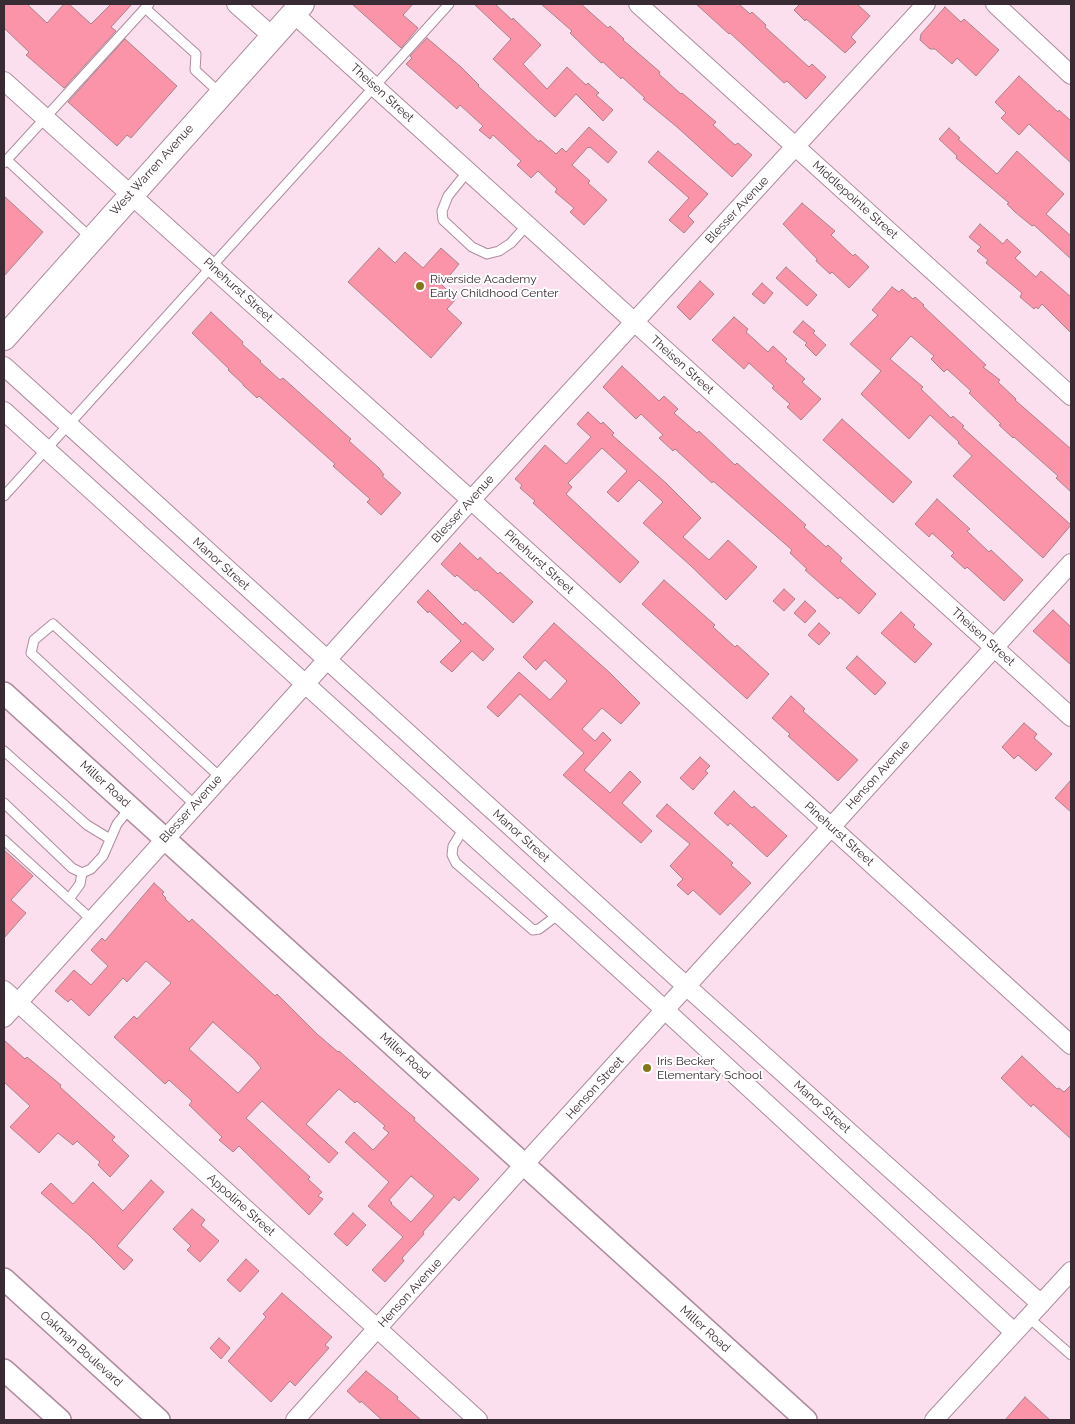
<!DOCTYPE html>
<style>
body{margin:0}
#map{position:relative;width:1075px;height:1424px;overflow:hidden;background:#fcdfee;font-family:Raleway,sans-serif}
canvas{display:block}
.frame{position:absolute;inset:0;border:5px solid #392b33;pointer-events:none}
</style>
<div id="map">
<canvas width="1075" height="1424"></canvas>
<div class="frame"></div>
</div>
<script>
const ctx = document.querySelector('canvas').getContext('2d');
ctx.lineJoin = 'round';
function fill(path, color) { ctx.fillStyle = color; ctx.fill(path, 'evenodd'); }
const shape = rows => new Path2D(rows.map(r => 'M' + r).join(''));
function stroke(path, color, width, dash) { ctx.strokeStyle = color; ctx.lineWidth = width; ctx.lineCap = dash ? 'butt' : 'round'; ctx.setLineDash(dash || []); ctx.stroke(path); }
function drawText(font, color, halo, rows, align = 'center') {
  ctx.font = font + ' Raleway,sans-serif'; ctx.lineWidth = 4; ctx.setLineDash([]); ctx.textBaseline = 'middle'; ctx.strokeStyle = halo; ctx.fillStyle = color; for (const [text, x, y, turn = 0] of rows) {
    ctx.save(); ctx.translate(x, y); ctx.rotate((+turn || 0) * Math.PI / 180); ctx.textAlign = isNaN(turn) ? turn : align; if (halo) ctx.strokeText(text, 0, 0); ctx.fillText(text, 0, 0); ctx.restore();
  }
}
const building = shape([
 [4,4,27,4,47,23,64,4,69,4,91,24,111,4,132,4,111,27,116,31,64,88,26,55,29,52,4,28,4,4],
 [352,4,413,4,403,15,418,28,401,48,352,4],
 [474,4,495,4,512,20,513,18,541,45,523,64,547,89,567,67,586,85,588,83,599,93,596,95,613,110,603,121,576,94,555,117,493,59,511,39,474,4],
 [541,4,581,4,608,28,610,26,624,39,623,40,660,72,659,74,681,94,682,93,716,122,713,125,735,145,738,143,752,155,732,177,677,127,643,99,645,98,622,77,621,79,603,62,601,63,570,33,572,31,541,4],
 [696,4,739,4,750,14,752,12,766,25,765,27,809,67,812,64,826,77,806,99,787,81,784,83,730,33,729,34,696,4],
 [800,4,857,4,870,16,851,37,856,42,845,53,820,31,806,19,805,21,794,10,800,4],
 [945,7,961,22,964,19,999,50,976,76,957,58,952,64,935,49,930,49,920,40,921,34,945,7],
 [427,38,461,67,479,85,478,86,539,142,540,140,556,154,562,148,566,152,589,127,617,152,608,163,590,147,589,148,588,147,572,165,590,181,588,183,607,200,584,225,570,212,574,208,555,192,557,189,538,171,531,178,517,165,521,161,493,135,490,139,479,130,483,126,460,105,457,109,406,64,412,58,410,56,427,38],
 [125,39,177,86,131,138,127,135,117,146,68,102,125,39],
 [1019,76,1058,112,1059,110,1071,121,1071,163,1029,124,1019,135,1001,118,1006,113,995,102,1019,76],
 [949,128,960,138,958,139,997,174,1017,151,1064,194,1046,214,1071,236,1071,259,1034,225,1032,226,1015,212,1007,204,1009,203,956,158,957,156,939,139,949,128],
 [658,151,708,194,688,216,694,222,684,233,669,220,689,198,648,162,658,151],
 [4,196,43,232,4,276,4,196],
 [802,203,835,231,831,235,853,256,855,254,869,267,849,288,832,272,830,274,816,261,817,259,783,224,802,203],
 [980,224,1003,244,1007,239,1021,252,1015,258,1036,277,1041,271,1071,297,1071,333,1042,304,1038,309,1036,307,1034,309,1020,297,1022,293,986,263,988,260,977,251,981,247,969,237,980,224],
 [379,248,395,263,405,252,423,268,441,248,459,264,442,285,456,299,447,309,462,323,431,358,348,282,379,248],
 [786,267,817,295,807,306,776,278,786,267],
 [700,281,714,294,690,320,677,307,700,281],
 [762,283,773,293,764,304,752,294,762,283],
 [892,287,899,292,902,289,913,299,915,297,924,305,923,306,986,365,983,367,1000,380,998,382,1016,399,1015,400,1071,449,1071,492,1056,478,1058,476,1014,437,1013,438,999,425,1001,424,969,393,971,391,947,369,944,372,931,359,934,356,911,336,890,359,923,387,921,389,951,418,953,416,964,426,962,427,1071,525,1043,558,953,476,972,456,958,443,959,442,930,415,909,439,861,394,881,371,850,344,878,315,872,310,892,287],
 [211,312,243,342,242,344,261,361,260,362,280,380,283,378,351,439,349,441,379,468,384,475,382,476,401,493,381,515,367,502,370,499,333,466,335,464,259,396,257,398,243,385,243,384,228,370,229,369,192,333,211,312],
 [734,317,748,329,746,332,768,352,773,346,787,359,785,361,805,379,802,382,821,399,801,420,787,407,790,404,772,388,774,386,749,363,744,369,712,340,734,317],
 [803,321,815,331,813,333,826,345,816,356,805,345,807,343,793,332,803,321],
 [622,366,659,401,664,396,678,409,674,413,697,433,699,431,735,465,737,463,806,525,804,527,826,547,828,545,842,558,840,561,876,594,859,614,840,597,838,599,805,570,807,569,790,553,792,550,713,481,712,483,675,449,673,451,659,438,663,435,641,414,636,419,603,387,622,366],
 [588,412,601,424,603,422,614,433,612,435,666,483,701,518,683,537,709,560,728,540,757,567,726,600,691,566,643,523,663,502,639,480,618,502,607,492,627,471,602,448,568,483,572,487,566,494,639,562,620,583,533,503,535,501,520,488,522,485,515,479,545,445,566,464,591,437,577,424,588,412],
 [842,419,912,482,893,503,823,440,842,419],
 [937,499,970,529,967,531,989,552,991,550,1023,580,1004,601,967,567,965,569,951,556,954,553,932,533,929,537,915,524,937,499],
 [460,543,478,560,480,557,498,574,500,572,533,602,513,623,477,590,475,591,457,575,455,577,441,564,460,543],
 [664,580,715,625,713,627,735,647,737,645,769,674,747,699,642,604,664,580],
 [784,589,795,599,784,611,773,601,784,589],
 [428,590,463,625,465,622,494,649,483,661,472,651,452,672,440,662,461,641,429,611,428,613,417,602,428,590],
 [805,601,816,611,805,623,794,613,805,601],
 [1053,610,1071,627,1071,665,1033,631,1053,610],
 [901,612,915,625,913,627,932,644,915,663,881,633,901,612],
 [554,623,609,672,640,703,621,724,602,708,582,729,595,741,603,732,611,740,584,770,607,790,610,793,630,771,641,782,622,803,652,831,641,843,563,775,584,753,520,694,498,717,487,707,519,672,550,700,567,681,545,660,536,670,523,657,554,623],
 [819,623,830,633,819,645,808,635,819,623],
 [857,656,886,683,875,695,846,668,857,656],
 [791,696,805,709,803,711,858,760,838,781,788,736,790,734,772,718,791,696],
 [1024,723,1037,734,1034,738,1052,754,1036,771,1018,755,1014,759,1002,747,1024,723],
 [700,757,710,766,705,771,708,773,693,790,680,778,700,757],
 [1071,780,1071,812,1055,798,1071,780],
 [734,791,752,808,754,806,787,836,767,857,730,823,728,826,714,813,734,791],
 [667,804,733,863,731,865,751,883,720,915,693,890,688,895,677,885,683,879,670,866,690,844,656,816,667,804],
 [4,850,33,876,11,900,26,913,4,938,4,850],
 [154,883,164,892,162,894,166,898,165,899,189,922,192,919,275,996,277,994,317,1034,338,1052,339,1051,402,1107,415,1118,414,1120,479,1179,459,1201,454,1197,423,1232,424,1234,402,1258,404,1261,385,1282,372,1270,403,1237,368,1206,389,1182,345,1142,354,1132,373,1150,389,1133,383,1128,385,1126,357,1101,355,1103,339,1089,306,1124,338,1153,329,1163,262,1101,246,1118,310,1177,308,1179,322,1192,318,1196,323,1199,309,1215,239,1146,233,1152,219,1140,222,1137,189,1105,192,1101,169,1080,165,1084,114,1037,134,1016,137,1019,171,983,146,961,127,982,123,978,89,1016,71,999,68,1002,55,991,74,970,91,985,108,966,91,950,102,938,105,941,154,883],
 [213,1022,254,1059,261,1068,238,1093,189,1049,213,1022],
 [411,1176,434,1196,411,1222,391,1204,392,1203,389,1200,411,1176],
 [4,1040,25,1059,27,1057,61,1085,60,1087,115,1137,112,1140,129,1156,110,1177,98,1165,100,1162,77,1141,73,1145,58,1133,39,1153,10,1127,30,1106,4,1082,4,1040],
 [1022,1056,1057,1089,1059,1088,1064,1092,1071,1085,1071,1139,1033,1104,1031,1107,1001,1078,1022,1056],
 [151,1180,164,1192,117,1246,133,1260,124,1270,90,1236,41,1193,51,1183,73,1204,93,1182,123,1211,151,1180],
 [192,1209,205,1220,201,1225,219,1241,200,1262,187,1250,191,1246,173,1229,192,1209],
 [353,1213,366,1225,347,1246,334,1234,353,1213],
 [246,1259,259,1271,240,1292,227,1280,246,1259],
 [282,1293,332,1337,325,1345,329,1348,295,1386,290,1381,271,1402,228,1361,266,1317,263,1314,282,1293],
 [219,1338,230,1348,221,1359,210,1348,219,1338],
 [366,1371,398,1397,397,1399,421,1420,382,1420,361,1401,360,1403,347,1391,366,1371],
 [1025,1397,1050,1420,1005,1420,1025,1397]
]);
fill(building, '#fc94a9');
stroke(building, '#a98289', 1);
const service = shape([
 [145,8,196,54,195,70,221,94],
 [7,160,91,238],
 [4,163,149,4],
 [468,171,448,196,442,211,443,220,472,247,487,254,499,251,511,243,527,225],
 [4,496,449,4],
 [4,751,87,825,110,839],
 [4,803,72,868,82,873,91,869,103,856,117,824,130,808],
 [195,805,31,653,34,640,53,624,220,777],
 [464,828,453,846,452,855,456,863,533,930,539,929,559,914],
 [4,840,92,920],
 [69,899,80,884,82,873],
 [1028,1317,1071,1355]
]);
const minor = shape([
 [236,4,272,36],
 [638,4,1071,396],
 [995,4,1071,75],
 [293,13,1071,717],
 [4,81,471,500,1071,1045],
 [4,366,674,975,1041,1304],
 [4,411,665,1010,1014,1332],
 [4,990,478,1420],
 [4,1018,471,500,926,4],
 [295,1420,511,1179,1071,563],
 [934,1420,1071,1271]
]);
const tertiary = shape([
 [4,693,806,1420],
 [4,1279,159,1420],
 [4,1370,60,1420]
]);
const secondary = shape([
 [4,338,302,4]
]);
stroke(service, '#ad8b9e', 11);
stroke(minor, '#ad8b9e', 20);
stroke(tertiary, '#ad8b9e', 24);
stroke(secondary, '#ad8b9e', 26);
stroke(service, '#fff', 9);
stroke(minor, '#fff', 18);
stroke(tertiary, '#fff', 21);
stroke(secondary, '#fff', 24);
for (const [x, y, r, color] of [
 [420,286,5,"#84771b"],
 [647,1068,5,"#84771b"]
]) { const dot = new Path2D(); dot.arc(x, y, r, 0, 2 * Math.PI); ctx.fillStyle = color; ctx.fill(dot); stroke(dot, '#fff', 2); }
drawText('12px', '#392b33', '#fff', [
 ["Theisen Street",382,93,42],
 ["West Warren Avenue",152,170,-48],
 ["Middlepointe Street",855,200,42],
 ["Blesser Avenue",737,210,-47],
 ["Pinehurst Street",238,290,42],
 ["Theisen Street",682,365,42],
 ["Blesser Avenue",463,509,-48],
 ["Pinehurst Street",539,562,42],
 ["Manor Street",221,564,42],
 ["Theisen Street",983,637,42],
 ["Henson Avenue",878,775,-48],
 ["Miller Road",105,784,42],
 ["Blesser Avenue",191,809,-48],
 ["Pinehurst Street",839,834,42],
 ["Manor Street",521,836,42],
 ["Miller Road",405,1056,42],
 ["Henson Street",595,1088,-48],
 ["Manor Street",822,1107,42],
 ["Appoline Street",241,1205,42],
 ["Henson Avenue",410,1293,-48],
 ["Miller Road",705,1329,42],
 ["Oakman Boulevard",81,1349,42]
]);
drawText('12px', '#392b33', '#fff', [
 ["Riverside Academy",430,279],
 ["Early Childhood Center",430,293],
 ["Iris Becker",657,1061],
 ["Elementary School",657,1075]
], 'left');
</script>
